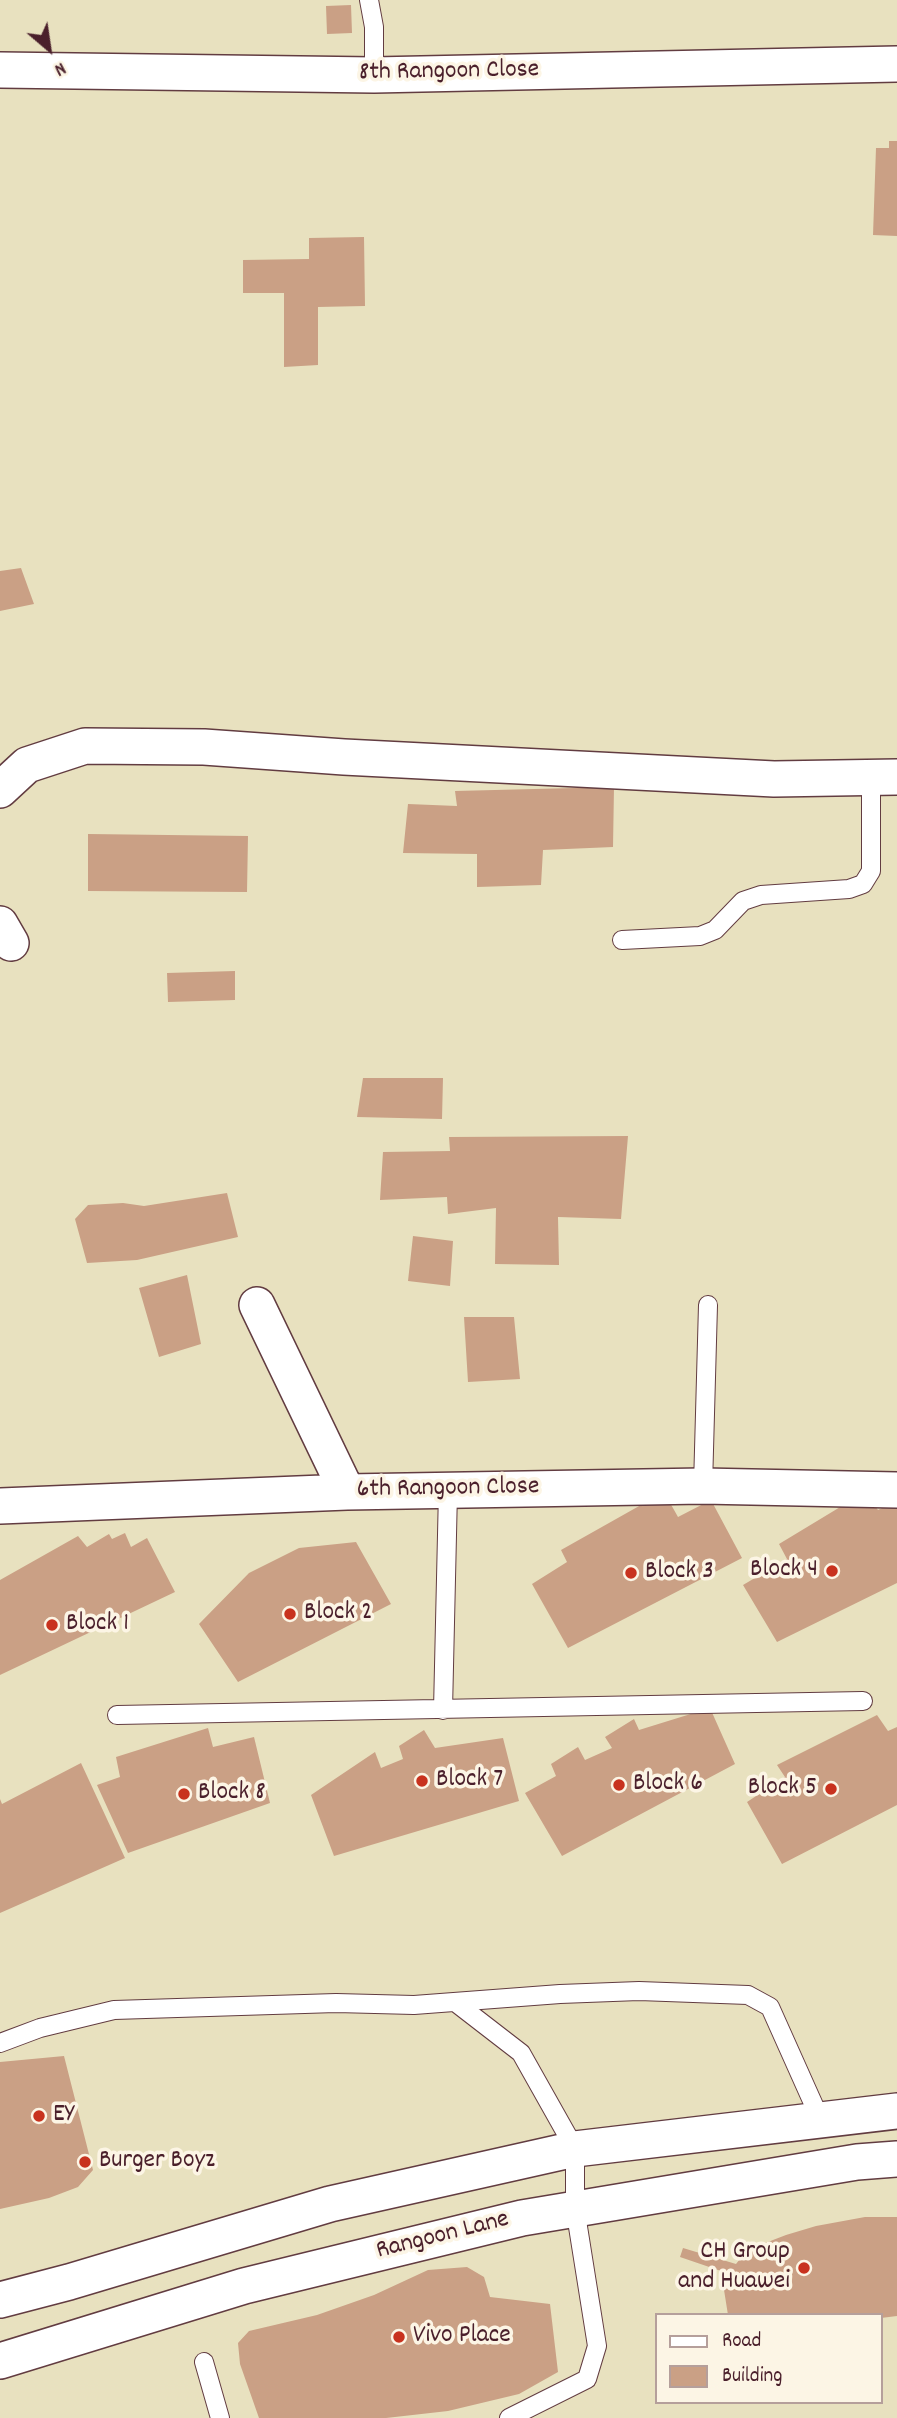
<!DOCTYPE html>
<style>
body{margin:0}
#map{position:relative;width:897px;height:2418px;overflow:hidden;background:#e8e1bf;font-family:Dekko,sans-serif}
canvas{display:block}
.legend{position:absolute;left:655px;top:2313px;width:228px;height:91px;box-sizing:border-box;background:#fcf5e5;border:2px solid #b59f9b;margin:0;padding:9px 12px;list-style:none;font-size:21px;color:#4a1f2b}
.legend li{display:flex;align-items:center;gap:14px;height:35px}
.legend b{width:35px;border:2px solid #b59f9b}
.north{position:absolute;left:14px;top:14px;width:70px;height:70px;-webkit-text-stroke:5px #fcf5e5;paint-order:stroke;rotate:151deg;font-size:19px;font-weight:700;line-height:28px;text-align:center;color:#4a1f2b}
.north::after{content:'';display:block;margin:auto;width:24px;height:32px;background:#4a1f2b;clip-path:polygon(50% 0,100% 100%,50% 72%,0 100%)}
</style>
<div id="map">
<canvas width="897" height="2418"></canvas>
<ul class="legend">
<li><b style="height:9px;background:#fff"></b>Road</li>
<li><b style="height:19px;background:#caa085"></b>Building</li>
</ul>
<div class="north">N</div>
</div>
<script>
const ctx = document.querySelector('canvas').getContext('2d');
ctx.lineJoin = 'round';
function fill(path, color) { ctx.fillStyle = color; ctx.fill(path, 'evenodd'); }
const shape = rows => new Path2D(rows.map(r => 'M' + r).join(''));
function stroke(path, color, width, dash) { ctx.strokeStyle = color; ctx.lineWidth = width; ctx.lineCap = dash ? 'butt' : 'round'; ctx.setLineDash(dash || []); ctx.stroke(path); }
function drawText(font, color, halo, rows, align = 'center') {
  ctx.font = font + ' Dekko,sans-serif'; ctx.lineWidth = 7; ctx.setLineDash([]); ctx.textBaseline = 'middle'; ctx.strokeStyle = halo; ctx.fillStyle = color; for (const [text, x, y, turn = 0] of rows) {
    ctx.save(); ctx.translate(x, y); ctx.rotate((+turn || 0) * Math.PI / 180); ctx.textAlign = isNaN(turn) ? turn : align; if (halo) ctx.strokeText(text, 0, 0); ctx.fillText(text, 0, 0); ctx.restore();
  }
}
fill(shape([
 [351,5,352,33,327,34,326,6],
 [889,141,897,141,897,236,873,235,876,148,889,148],
 [364,237,365,306,318,307,318,365,284,367,284,293,243,293,243,260,309,259,309,238],
 [21,568,34,604,0,611,0,571],
 [614,787,613,847,543,850,541,885,477,887,477,854,403,853,408,804,457,806,455,791],
 [88,834,248,836,247,892,88,891],
 [235,971,235,1000,168,1002,167,973],
 [363,1078,443,1078,442,1119,357,1117],
 [628,1136,621,1219,558,1217,559,1265,495,1264,496,1208,448,1214,447,1197,380,1200,383,1152,450,1151,449,1137],
 [227,1193,238,1237,137,1260,87,1263,75,1219,88,1205,123,1203,144,1206],
 [413,1236,453,1241,450,1286,408,1281],
 [187,1275,201,1344,159,1357,139,1288],
 [464,1317,514,1317,520,1379,468,1382],
 [664,1492,678,1517,711,1500,742,1558,568,1648,532,1584,567,1562,561,1550],
 [865,1492,878,1510,897,1501,897,1583,777,1642,743,1585,787,1559,779,1544],
 [125,1533,131,1547,147,1538,175,1592,0,1675,0,1580,78,1536,87,1547,109,1534,112,1539],
 [356,1542,391,1604,238,1682,199,1624,249,1573,299,1548],
 [710,1708,735,1764,562,1856,525,1793,556,1776,551,1764,578,1747,585,1760,612,1748,605,1737,634,1719,639,1730],
 [877,1715,888,1731,897,1727,897,1805,782,1864,747,1802,785,1777,777,1765],
 [208,1728,213,1747,254,1737,270,1803,128,1853,97,1785,120,1777,116,1757],
 [424,1730,435,1748,503,1738,519,1801,334,1856,311,1795,375,1752,381,1768,403,1759,399,1746],
 [81,1763,125,1858,0,1913,0,1799,2,1804],
 [64,2056,93,2170,78,2187,49,2198,0,2209,0,2062],
 [865,2217,897,2217,897,2316,881,2318,881,2315,728,2315,721,2271,680,2257,683,2248,736,2264,747,2250,786,2235,816,2226],
 [467,2267,484,2277,490,2297,550,2304,558,2372,519,2394,448,2411,386,2418,259,2418,240,2364,238,2343,249,2331,317,2315,374,2295,428,2270]
]), '#caa085');
const service = shape([
 [369,0,374,27,374,75],
 [622,940,700,936,715,930,743,901,761,895,849,889,863,884,871,871,871,777],
 [703,1486,708,1305],
 [443,1710,448,1491],
 [117,1715,863,1701],
 [455,2002,521,2053,575,2149,575,2208,597,2346,587,2379,509,2418],
 [0,2043,40,2028,114,2010,336,2003,414,2005,560,1994,639,1991,748,1995,770,2007,821,2121],
 [204,2362,220,2418]
]);
const minor = shape([
 [0,70,374,75,897,64],
 [0,790,27,765,85,746,204,747,344,757,774,779,897,777],
 [0,924,11,943],
 [257,1305,347,1492],
 [0,1506,347,1492,703,1486,897,1490],
 [0,2300,69,2282,330,2204,575,2149,897,2111],
 [0,2361,244,2286,522,2218,857,2162,897,2159]
]);
stroke(service, '#623c41', 20);
stroke(minor, '#623c41', 38);
stroke(service, '#fff', 18);
stroke(minor, '#fff', 35);
for (const [x, y, r, color] of [
 [832,1571,7,"#c8321e"],
 [631,1573,7,"#c8321e"],
 [290,1614,7,"#c8321e"],
 [52,1625,7,"#c8321e"],
 [422,1781,7,"#c8321e"],
 [619,1785,7,"#c8321e"],
 [831,1789,7,"#c8321e"],
 [184,1794,7,"#c8321e"],
 [39,2116,7,"#c8321e"],
 [85,2162,7,"#c8321e"],
 [804,2268,7,"#c8321e"],
 [399,2337,7,"#c8321e"]
]) { const dot = new Path2D(); dot.arc(x, y, r, 0, 2 * Math.PI); ctx.fillStyle = color; ctx.fill(dot); stroke(dot, '#fcf5e5', 2.5); }
drawText('26px', '#4a1f2b', '#fcf5e5', [
 ["8th Rangoon Close",449,73,-1],
 ["6th Rangoon Close",448,1490,-1],
 ["Rangoon Lane",443,2237,-14]
]);
drawText('26px', '#4a1f2b', '#fcf5e5', [
 ["Block 4",818,1571,"right"],
 ["Block 3",645,1573],
 ["Block 2",304,1614],
 ["Block 1",66,1625],
 ["Block 7",436,1781],
 ["Block 6",633,1785],
 ["Block 5",817,1789,"right"],
 ["Block 8",198,1794],
 ["EY",53,2116],
 ["Burger Boyz",99,2162],
 ["CH Group",790,2253,"right"],
 ["and Huawei",790,2283,"right"],
 ["Vivo Place",413,2337]
], 'left');
</script>
